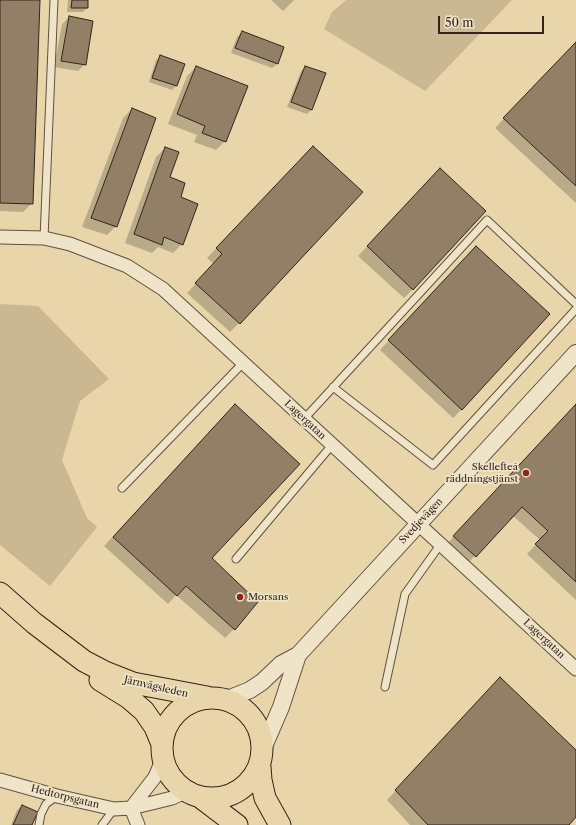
<!DOCTYPE html>
<meta charset="utf-8">
<style>
body{margin:0}
#map{position:relative;width:576px;height:825px;overflow:hidden;background:#e8d6aa;font-family:"Libre Caslon Text",serif}
canvas{display:block}
.scale{position:absolute;left:438px;top:16px;width:106px;height:18px;box-sizing:border-box;border:2px solid #33231c;border-top:0;padding-left:5px;font-size:12px;line-height:14px;white-space:nowrap;color:#33231c;-webkit-text-stroke:3px #f0e4c8;paint-order:stroke}
</style>
<div id="map">
<canvas width="576" height="825"></canvas>
<div class="scale">50 m</div>
</div>
<script>
const ctx = document.querySelector('canvas').getContext('2d');
ctx.lineJoin = 'round';
function fill(path, color) { ctx.fillStyle = color; ctx.fill(path, 'evenodd'); }
const shape = rows => new Path2D(rows.map(r => 'M' + r).join(''));
function stroke(path, color, width, dash) { ctx.strokeStyle = color; ctx.lineWidth = width; ctx.lineCap = dash ? 'butt' : 'round'; ctx.setLineDash(dash || []); ctx.stroke(path); }
function drawText(font, color, halo, rows, align = 'center') {
  ctx.font = font + ' "Libre Caslon Text",serif'; ctx.lineWidth = 3.5; ctx.setLineDash([]); ctx.textBaseline = 'middle'; ctx.strokeStyle = halo; ctx.fillStyle = color; for (const [text, x, y, turn = 0] of rows) {
    ctx.save(); ctx.translate(x, y); ctx.rotate((+turn || 0) * Math.PI / 180); ctx.textAlign = isNaN(turn) ? turn : align; if (halo) ctx.strokeText(text, 0, 0); ctx.fillText(text, 0, 0); ctx.restore();
  }
}
fill(shape([
 [346,0,512,0,425,91,324,29,332,12],
 [0,304,38,306,109,379,80,401,62,460,87,518,97,527,50,586,0,545]
]), '#c9b892');
fill(shape([
 [0,0,39,0,32,203,23,212,0,211],
 [68,0,87,0,87,8,83,12,67,12],
 [271,0,294,0,283,11],
 [69,17,85,64,78,71,54,67,62,24],
 [242,32,283,48,277,64,272,68,231,53,237,37],
 [576,43,576,203,495,128],
 [161,56,184,64,176,86,172,90,149,82,156,60],
 [196,67,225,141,216,150,194,142,197,135,168,124,187,76],
 [305,67,311,110,307,114,287,107,301,71],
 [132,109,116,226,107,235,82,227,123,118],
 [165,148,168,178,179,198,182,244,173,253,158,247,152,253,125,243,156,157],
 [304,156,239,323,230,332,187,293,214,264,207,258],
 [431,179,413,289,404,298,358,256],
 [467,256,462,409,453,418,380,350],
 [576,404,576,600,527,554,540,540,513,516,466,565,445,546],
 [226,414,210,558,234,629,225,638,176,595,168,604,104,546],
 [491,687,576,751,576,816,568,825,410,825,387,800],
 [22,806,31,825,11,825,17,810]
]), '#0003');
const building = shape([
 [0,0,40,0,33,204,0,203,0,0],
 [72,0,88,0,88,8,71,8,72,0],
 [69,16,93,21,86,65,61,61,69,16],
 [242,31,284,47,278,64,235,48,242,31],
 [576,42,576,186,503,118,576,42],
 [160,55,185,64,177,86,152,78,160,55],
 [196,66,248,86,226,142,202,133,205,126,177,114,196,66],
 [305,66,326,73,312,110,291,102,305,66],
 [132,108,156,118,117,227,91,218,132,108],
 [313,146,363,192,240,324,195,283,222,254,216,248,313,146],
 [165,147,179,152,170,177,185,183,181,197,198,204,183,245,164,237,162,245,134,234,165,147],
 [440,168,486,211,413,290,367,246,440,168],
 [476,246,550,314,462,410,388,340,476,246],
 [235,404,300,464,212,558,258,602,235,630,186,586,177,596,113,537,235,404],
 [576,404,576,582,535,544,548,531,522,507,476,557,453,536,576,404],
 [500,677,576,750,576,817,569,825,428,825,395,790,500,677],
 [22,805,38,812,32,825,13,825,22,805]
]);
fill(building, '#918066');
stroke(building, '#33231c', 1);
const service = shape([
 [44,238,54,0],
 [333,387,433,465,576,309],
 [304,419,487,220,576,304],
 [122,488,243,363],
 [236,559,332,445],
 [385,687,405,594,440,545],
 [39,825,41,814,46,804,57,796],
 [102,825,114,809]
]);
const minor = shape([
 [0,237,44,238,70,244,127,266,163,289,576,669],
 [0,780,57,796,114,809,131,808,152,803,172,798,187,791],
 [131,808,155,777,163,758],
 [131,808,138,825]
]);
const tertiary = shape([
 [225,700,250,690,262,682,281,664,298,655,576,353],
 [262,751,281,707,298,655]
]);
const primary = shape([
 [0,593,34,623,84,661,105,672,133,683,207,697],
 [100,680,129,698,144,711,155,727,162,744],
 '162 748a50 50 0 1 1 100 0a50 50 0 1 1-100 0Z',
 [260,767,261,780,265,798,280,825],
 [200,797,237,825]
]);
stroke(service, '#605040', 9);
stroke(minor, '#605040', 15);
stroke(tertiary, '#605040', 18);
stroke(primary, '#33231c', 23);
stroke(service, '#f0e4c8', 7);
stroke(minor, '#f0e4c8', 13);
stroke(tertiary, '#f0e4c8', 16);
stroke(primary, '#e8d6aa', 21);
for (const [x, y, r, color] of [
 [526,473,4,"#8f2418"],
 [240,597,4,"#8f2418"]
]) { const dot = new Path2D(); dot.arc(x, y, r, 0, 2 * Math.PI); ctx.fillStyle = color; ctx.fill(dot); stroke(dot, '#f0e4c8', 1.5); }
drawText('10px', '#33231c', '#f0e4c8', [
 ["Lagergatan",305,420,43],
 ["Svedjevägen",421,521,-47],
 ["Lagergatan",544,639,43],
 ["Järnvägsleden",156,687,13],
 ["Hedtorpsgatan",65,797,14]
]);
drawText('10px', '#33231c', '#f0e4c8', [
 ["Skellefteå",518,467],
 ["räddningstjänst",518,479],
 ["Morsans",248,597,"left"]
], 'right');
</script>
